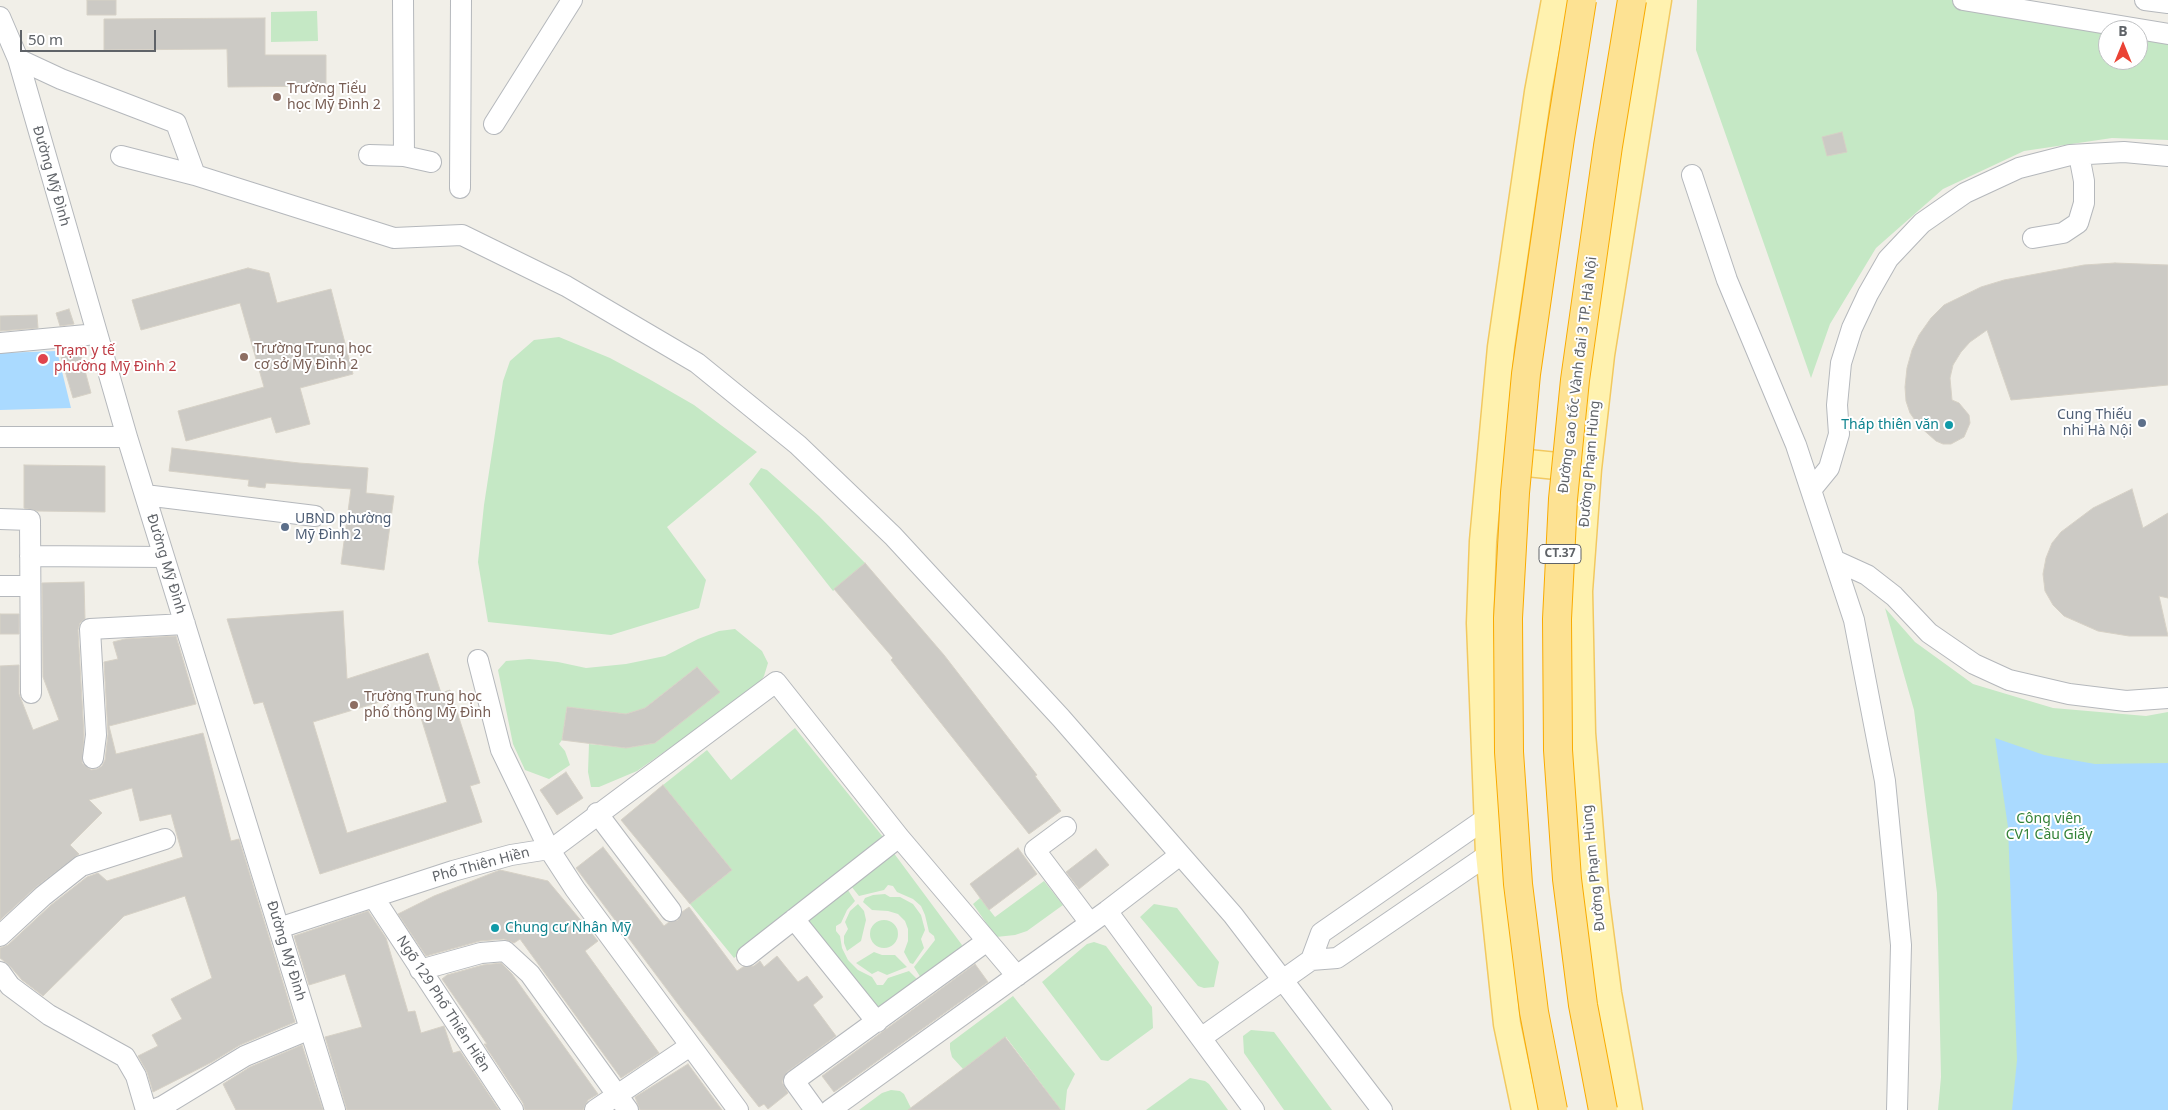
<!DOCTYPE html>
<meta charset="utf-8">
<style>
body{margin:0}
#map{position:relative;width:2168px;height:1110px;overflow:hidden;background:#f1efe8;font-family:"Noto Sans",sans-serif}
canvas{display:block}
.north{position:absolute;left:2098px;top:20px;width:50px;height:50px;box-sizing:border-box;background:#fff;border:1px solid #bfc1c3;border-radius:50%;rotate:0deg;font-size:14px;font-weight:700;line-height:20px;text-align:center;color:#5f6368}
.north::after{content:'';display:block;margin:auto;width:18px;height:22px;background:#ea4335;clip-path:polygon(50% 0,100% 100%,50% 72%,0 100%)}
.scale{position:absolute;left:20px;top:30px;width:136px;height:22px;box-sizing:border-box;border:2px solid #5f6368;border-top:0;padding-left:6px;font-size:15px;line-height:18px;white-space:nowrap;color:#5f6368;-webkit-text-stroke:4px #fff;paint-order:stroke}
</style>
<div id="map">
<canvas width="2168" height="1110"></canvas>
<div class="north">B</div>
<div class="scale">50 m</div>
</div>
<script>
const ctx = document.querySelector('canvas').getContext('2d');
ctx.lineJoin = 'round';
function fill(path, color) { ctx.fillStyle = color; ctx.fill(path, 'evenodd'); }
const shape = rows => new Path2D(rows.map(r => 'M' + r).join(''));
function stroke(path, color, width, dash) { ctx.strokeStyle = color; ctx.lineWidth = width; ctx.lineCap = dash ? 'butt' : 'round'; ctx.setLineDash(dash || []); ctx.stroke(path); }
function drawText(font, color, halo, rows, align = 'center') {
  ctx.font = font + ' "Noto Sans",sans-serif'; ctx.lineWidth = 4; ctx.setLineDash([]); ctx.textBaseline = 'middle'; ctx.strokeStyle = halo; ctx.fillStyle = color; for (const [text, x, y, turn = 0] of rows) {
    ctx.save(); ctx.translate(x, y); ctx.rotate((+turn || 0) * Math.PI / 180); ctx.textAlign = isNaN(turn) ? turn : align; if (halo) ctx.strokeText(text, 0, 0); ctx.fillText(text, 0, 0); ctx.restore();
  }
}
fill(shape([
 [1697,0,1955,0,2108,30,2108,60,2138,60,2138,30,2168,35,2168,140,2112,138,2024,151,1943,189,1876,248,1830,324,1811,378,1696,50],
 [317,11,318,41,271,42,271,12],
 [559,337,610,358,649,379,694,405,757,452,667,527,706,580,699,608,611,635,488,622,478,562,484,505,503,381,510,361,534,340],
 [761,468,767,470,819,516,865,563,833,591,749,484],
 [1885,608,1915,642,1973,684,2053,708,2146,716,2168,712,2168,1110,1938,1110,1941,1077,1937,893,1914,710],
 [735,629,762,651,768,663,764,676,757,687,637,771,599,787,591,787,588,772,589,744,626,748,655,743,719,692,697,667,645,708,626,714,567,707,562,740,559,744,565,751,570,765,549,779,525,770,513,744,498,670,506,661,529,659,558,662,586,668,626,664,665,656,698,639,719,631],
 [795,728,883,837,734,958,690,904,732,870,663,785,707,750,731,780],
 [893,852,962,945,961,948,921,978,914,967,935,940,934,936,929,932,925,915,921,906,913,899,897,892,893,886,888,885,884,890,859,896,847,881],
 [1044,881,1063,905,1027,931,1015,935,996,937,973,904,980,898,995,917],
 [844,884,855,901,847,910,841,923,836,926,836,931,840,936,842,948,848,960,858,970,872,977,877,985,883,985,888,978,909,971,918,980,880,1011,799,919],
 [885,894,890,897,900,897,913,904,921,915,925,930,921,939,924,948,913,964,910,963,904,952,908,941,908,929,905,921,898,914,888,911,872,910,863,902,865,898,873,895],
 [858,904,864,911,866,920,861,941,847,951,844,943,844,936,848,929,845,922,850,911],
 [1154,904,1177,908,1219,962,1214,987,1204,988,1198,986,1140,917],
 '870 934a14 14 0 1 1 28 0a14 14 0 1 1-28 0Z',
 [1094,942,1106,946,1152,1007,1153,1028,1108,1061,1101,1060,1042,982,1087,944],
 [874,952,882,955,895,955,907,967,887,975,878,971,872,974,856,963],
 [1013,996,1075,1074,1067,1090,1065,1110,1061,1110,1006,1037,963,1069,952,1057,950,1049,950,1043],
 [1251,1030,1274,1032,1332,1110,1284,1110,1244,1053,1243,1036],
 [1190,1078,1205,1081,1209,1084,1228,1110,1146,1110],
 [891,1090,900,1091,904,1094,911,1108,908,1110,859,1110,882,1093]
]), '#c5e8c5');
fill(shape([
 [57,351,71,408,0,410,0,353],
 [1995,738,2044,755,2095,764,2168,763,2168,1110,2012,1110,2017,1060,2008,827]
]), '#aadaff');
const building = shape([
 [87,0,116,0,116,15,87,15,87,0],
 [265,18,265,55,326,55,326,86,228,87,227,49,104,50,104,19,265,18],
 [1842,132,1847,152,1827,156,1822,137,1842,132],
 [2115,263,2168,265,2168,385,2011,400,1987,330,1970,342,1961,352,1953,365,1950,378,1952,400,1959,403,1969,415,1970,423,1964,437,1951,444,1943,444,1936,441,1919,426,1910,413,1906,401,1905,387,1907,368,1912,350,1919,335,1931,318,1944,305,1981,287,2004,280,2084,265,2115,263],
 [248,268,269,273,277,303,331,289,353,374,300,388,310,424,276,433,271,417,186,441,178,411,264,387,240,303,141,330,132,300,248,268],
 [69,309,74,324,60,326,56,313,69,309],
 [37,315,38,328,0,331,0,316,37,315],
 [80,352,91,393,73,398,61,357,80,352],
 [172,448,299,463,368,468,366,493,394,496,384,570,341,564,351,489,266,483,265,488,248,486,249,480,169,471,172,448],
 [24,465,105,466,105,512,37,511,24,508,24,465],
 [2132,489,2143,528,2168,513,2168,598,2159,596,2168,636,2129,636,2098,631,2064,616,2053,605,2045,591,2043,574,2046,558,2052,543,2061,532,2093,508,2132,489],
 [865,563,944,655,1037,775,1035,776,1061,811,1029,834,891,660,893,658,834,589,865,563],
 [84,582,85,619,80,623,78,630,84,735,82,763,91,770,97,769,102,766,105,760,108,734,104,662,118,659,113,642,125,639,176,636,196,704,109,726,116,754,203,733,231,841,239,839,295,1022,240,1045,212,1062,153,1092,147,1072,138,1056,158,1046,152,1035,182,1019,171,999,212,978,185,896,124,916,43,996,22,980,9,965,0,958,0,948,8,945,51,905,87,877,98,873,107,881,183,857,171,814,140,821,132,788,89,800,102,813,70,845,79,854,36,887,0,920,0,666,19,665,19,694,33,730,59,720,43,677,42,583,84,582],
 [343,611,347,679,428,653,441,693,450,690,480,783,470,786,482,822,320,874,263,702,254,704,227,619,343,611],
 [413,692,447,802,347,833,313,722,413,692],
 [0,614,19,614,19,634,0,634,0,614],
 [697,667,720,692,655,743,626,748,562,740,567,707,626,714,645,708,697,667],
 [566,772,583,798,557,815,540,790,566,772],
 [663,785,732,870,690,904,621,820,663,785],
 [603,847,664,926,669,922,678,920,682,912,689,907,737,971,743,967,754,966,760,961,764,967,777,956,798,982,807,976,823,997,813,1005,836,1036,787,1072,782,1082,788,1093,768,1109,764,1104,759,1107,684,1012,576,868,603,847],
 [1018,848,1037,874,989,910,970,884,1018,848],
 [1096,849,1109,865,1079,889,1066,872,1096,849],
 [500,870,548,881,598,941,585,951,659,1053,621,1078,520,939,514,943,504,939,480,941,426,956,398,914,434,896,500,870],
 [368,911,386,938,408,1012,415,1011,421,1033,444,1026,453,1053,460,1051,499,1110,347,1110,325,1037,362,1027,345,974,309,985,294,936,368,911],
 [501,963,512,974,598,1094,588,1100,583,1110,525,1110,523,1103,484,1044,487,1044,442,979,447,975,483,965,501,963],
 [975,964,988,982,834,1092,822,1076,975,964],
 [1005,1037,1061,1110,908,1110,963,1069,1005,1037],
 [302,1045,323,1110,236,1110,223,1084,250,1067,302,1045],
 [688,1064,722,1110,640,1110,635,1097,688,1064]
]);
fill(building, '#cccac5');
stroke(building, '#d6d1c6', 1);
const minor = shape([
 [403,0,404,156,431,162],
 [1963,0,2168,34],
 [2145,0,2168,3],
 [0,17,18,59,127,437,335,1110],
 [18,59,61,79,176,123,195,175],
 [494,124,572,0],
 [369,155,404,156],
 [121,156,195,175,394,238,462,235,566,286,697,363,798,445,893,536,1061,718,1233,915,1382,1110],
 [1692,175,1727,280,1796,445,1854,620,1885,781,1901,945,1897,1110],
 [460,188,461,0],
 [2033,238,2063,233,2078,223,2084,203,2084,181,2079,155],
 [0,343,97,334],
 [0,437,127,437],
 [1811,490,1829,468,1839,434,1837,405,1841,363,1852,328,1868,294,1888,259,1922,223,1965,193,2019,168,2070,155,2124,152,2168,156],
 [145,495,315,516],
 [0,519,30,520,31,693],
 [30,556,164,557],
 [1834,560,1867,575,1894,596,1929,633,1974,664,2009,680,2069,694,2126,701,2168,698],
 [0,586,30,586],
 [478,660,501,750,549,849,556,846,776,682,899,837,1017,976],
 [93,758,96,735,90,629,185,624],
 [597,813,671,911],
 [1066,827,1035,850,1090,923],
 [374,898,513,1110],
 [1107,911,1254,1110],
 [794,919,877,1022],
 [279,928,453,871,511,855,549,849,575,889,738,1110],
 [0,936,43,896,81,866,165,839],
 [747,956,899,837],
 [1311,960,1321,933,1488,817],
 [420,970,481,953,505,951,530,974,628,1110],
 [0,972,10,986,49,1015,125,1057,136,1076,146,1110],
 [1201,1038,1311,960,1337,958,1489,854],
 [153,1110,163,1106,245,1056,310,1029],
 [595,1110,690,1046],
 [815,1110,794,1081,987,941],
 [830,1110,1107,911,1180,855]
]);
const major = shape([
 [1497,460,1587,469],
 [1525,1110,1507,1024,1489,854,1480,623,1483,541,1501,347,1538,92,1555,0],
 [1629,1110,1608,993,1595,894,1582,733,1579,591,1588,469,1601,355,1658,0]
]);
stroke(minor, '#b5b8bc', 22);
stroke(major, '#f2c960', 29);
stroke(minor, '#fff', 20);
stroke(major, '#fff2af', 26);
const highwayBridge = shape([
 [1553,1110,1534,1012,1518,884,1509,752,1508,618,1515,493,1526,374,1560,138,1582,0],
 [1603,1110,1583,1005,1567,879,1558,750,1557,619,1563,499,1575,380,1608,146,1632,0]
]);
stroke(highwayBridge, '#f9ab00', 30, []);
stroke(highwayBridge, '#fde293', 28);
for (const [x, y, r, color] of [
 [277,97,5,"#8d6e63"],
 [244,357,5,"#8d6e63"],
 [43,359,6,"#e0444e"],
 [2142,423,5,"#5c6f8a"],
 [1949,425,5,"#0f9aa8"],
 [285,527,5,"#5c6f8a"],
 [354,705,5,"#8d6e63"],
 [495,928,5,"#0f9aa8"]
]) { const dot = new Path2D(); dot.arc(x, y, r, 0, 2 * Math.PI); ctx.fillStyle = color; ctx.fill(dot); stroke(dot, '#fff', 2); }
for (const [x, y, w] of [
 [1560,554,42]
]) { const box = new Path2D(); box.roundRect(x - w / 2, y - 9.5, w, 19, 4); ctx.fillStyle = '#fff'; ctx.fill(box); stroke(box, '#5f6368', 1); }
drawText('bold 12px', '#5f6368', null, [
 ["CT.37",1560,554]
]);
drawText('14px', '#785e54', '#fff', [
 ["Trường Tiểu",287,89],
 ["học Mỹ Đình 2",287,105],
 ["Trường Trung học",254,349],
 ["cơ sở Mỹ Đình 2",254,365],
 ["Trường Trung học",364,697],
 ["phổ thông Mỹ Đình",364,713]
], 'left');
drawText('14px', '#5f6368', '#fff', [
 ["Đường Mỹ Đình",51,176,74],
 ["Đường cao tốc Vành đai 3 TP. Hà Nội",1578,375,-83],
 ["Đường Phạm Hùng",1590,464,-85],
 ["Đường Mỹ Đình",166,564,73],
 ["Phố Thiên Hiền",481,865,-15],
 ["Đường Phạm Hùng",1594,868,-96],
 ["Đường Mỹ Đình",286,951,73],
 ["Ngõ 129 Phố Thiên Hiền",443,1004,57]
]);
drawText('14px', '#be3a42', '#fff', [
 ["Trạm y tế",54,351],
 ["phường Mỹ Đình 2",54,367]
], 'left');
drawText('14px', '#4e5e75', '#fff', [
 ["Cung Thiếu",2132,415],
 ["nhi Hà Nội",2132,431],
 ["UBND phường",295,519,"left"],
 ["Mỹ Đình 2",295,535,"left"]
], 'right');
drawText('14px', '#0d838f', '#fff', [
 ["Tháp thiên văn",1939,425],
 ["Chung cư Nhân Mỹ",505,928,"left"]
], 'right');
drawText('14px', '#348238', '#fff', [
 ["Công viên",2049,819],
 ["CV1 Cầu Giấy",2049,835]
]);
</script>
